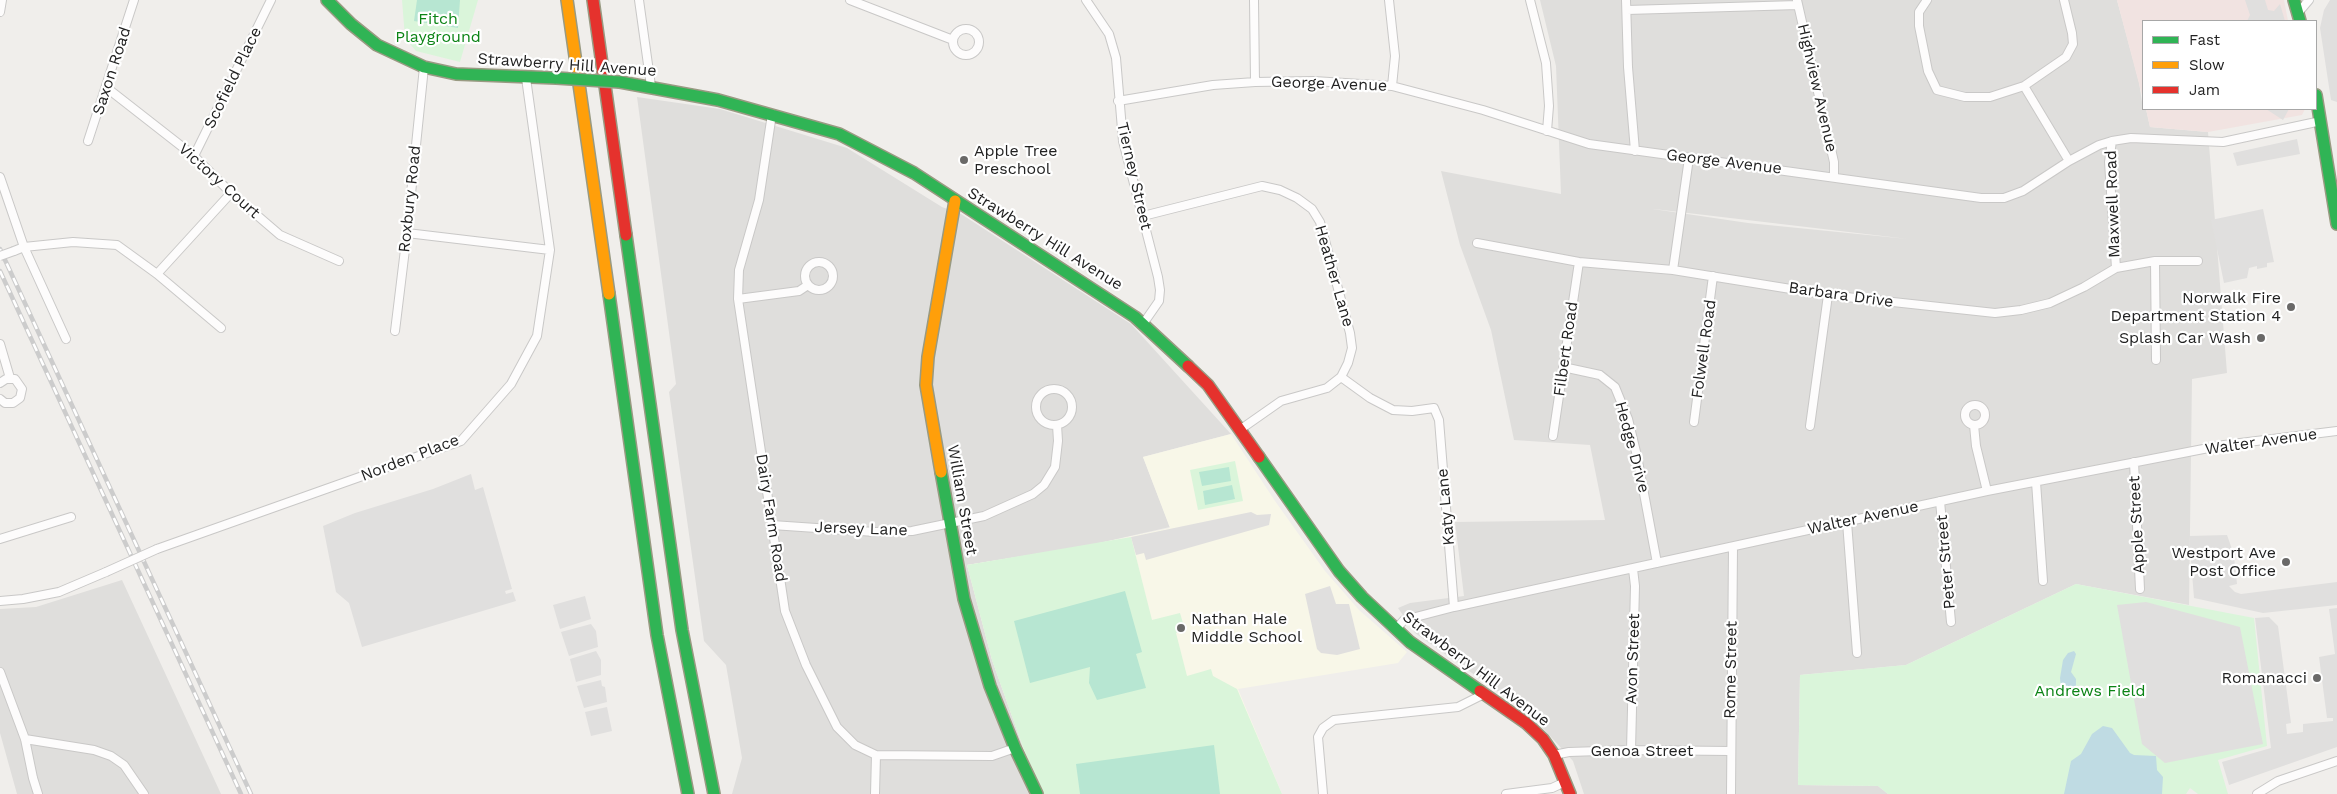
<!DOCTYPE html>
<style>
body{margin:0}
#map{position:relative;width:2337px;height:794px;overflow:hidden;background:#f0eeeb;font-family:"Work Sans",sans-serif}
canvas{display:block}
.legend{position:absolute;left:2142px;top:20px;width:175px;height:90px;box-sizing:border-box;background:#fff;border:1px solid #a7a7a7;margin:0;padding:6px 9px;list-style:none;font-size:15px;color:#222}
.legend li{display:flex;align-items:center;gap:10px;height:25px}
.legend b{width:25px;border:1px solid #a7a7a7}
</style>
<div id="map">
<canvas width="2337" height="794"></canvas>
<ul class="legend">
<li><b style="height:6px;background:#30b455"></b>Fast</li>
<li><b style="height:6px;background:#ff9f0a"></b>Slow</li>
<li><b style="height:6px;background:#e5322d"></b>Jam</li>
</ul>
</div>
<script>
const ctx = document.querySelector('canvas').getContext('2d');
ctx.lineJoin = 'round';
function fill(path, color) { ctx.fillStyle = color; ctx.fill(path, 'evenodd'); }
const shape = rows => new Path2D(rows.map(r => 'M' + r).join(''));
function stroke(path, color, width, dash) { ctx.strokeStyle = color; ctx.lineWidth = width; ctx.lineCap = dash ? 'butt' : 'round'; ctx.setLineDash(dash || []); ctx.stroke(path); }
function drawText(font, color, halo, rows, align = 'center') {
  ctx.font = font + ' "Work Sans",sans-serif'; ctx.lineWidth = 4.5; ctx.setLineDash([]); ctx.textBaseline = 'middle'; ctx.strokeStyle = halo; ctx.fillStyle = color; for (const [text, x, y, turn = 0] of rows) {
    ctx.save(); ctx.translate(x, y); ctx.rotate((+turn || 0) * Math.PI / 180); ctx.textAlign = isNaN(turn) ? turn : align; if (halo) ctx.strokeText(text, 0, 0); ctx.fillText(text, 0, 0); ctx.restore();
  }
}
fill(shape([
 [1540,0,2117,0,2139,82,2143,109,2146,109,2150,127,2208,132,2227,373,2192,379,2189,605,2076,584,1906,665,1800,675,1798,785,1878,786,1888,794,1584,794,1573,761,1529,713,1415,633,1398,608,1410,603,1464,596,1455,522,1605,520,1590,445,1514,440,1491,330,1460,245,1441,171,1561,194,1556,66],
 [1653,209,1654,209,1908,239,1748,223],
 [637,97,720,109,847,148,942,207,961,214,1131,324,1231,434,1143,457,1170,527,1086,546,967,565,1024,750,1043,794,732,794,742,758,726,665,704,641,669,392,676,384],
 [122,580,221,794,17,794,0,733,0,609,36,607]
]), '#dfdedc');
fill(shape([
 [2117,0,2284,0,2288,21,2143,21,2143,99],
 [2146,109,2305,109,2302,115,2208,132,2150,127]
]), '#f1e3e1');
fill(shape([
 [1231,434,1275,501,1325,571,1359,610,1407,652,1398,663,1238,689,1282,794,1043,794,1024,750,992,660,967,565,1086,546,1170,528,1143,457]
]), '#f8f7e8');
fill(shape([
 [402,0,478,0,460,62,416,51,405,38],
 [1235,461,1243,501,1198,510,1190,470],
 [1131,537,1152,620,1180,613,1185,630,1176,633,1187,676,1211,669,1213,676,1237,689,1282,794,1043,794,1024,750,992,660,967,565],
 [2076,584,2254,618,2267,746,2218,760,2228,794,2198,794,2190,788,2186,794,1888,794,1878,786,1798,785,1800,675,1906,665]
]), '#daf5da');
fill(shape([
 [417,0,460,0,458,28,414,21],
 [1229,467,1231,481,1202,486,1199,472],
 [1232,485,1235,499,1205,505,1203,491],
 [1125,591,1142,652,1136,654,1146,688,1097,700,1089,683,1090,667,1030,683,1014,621],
 [1214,745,1220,794,1080,794,1076,764]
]), '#b7e6d2');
fill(shape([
 [2245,0,2265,0,2268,10,2274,11,2280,4,2285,21,2247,21,2250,15],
 [2330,0,2337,0,2337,102,2331,100,2320,28,2324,10],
 [2266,109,2289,109,2283,120],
 [2297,139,2300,154,2237,166,2233,153],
 [2263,209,2274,262,2267,263,2267,267,2257,269,2257,266,2249,268,2247,278,2224,283,2211,220],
 [471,474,475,490,483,487,512,589,505,591,506,594,513,592,516,601,362,647,349,603,336,592,323,526,355,513,433,489],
 [1251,512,1257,515,1271,514,1269,525,1146,560,1144,553,1136,555,1131,537],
 [2227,535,2233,552,2226,555,2228,558,2234,557,2237,584,2229,586,2235,592,2241,594,2337,582,2337,605,2263,613,2194,598,2189,536],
 [1330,586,1336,604,1349,604,1360,649,1337,655,1321,653,1317,649,1305,594],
 [585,596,591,619,560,629,553,605],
 [2146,602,2240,627,2263,744,2165,763,2142,744,2117,605],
 [2337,608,2337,747,2229,785,2222,762,2271,748,2255,618,2269,617,2278,626,2291,723,2286,724,2287,734,2303,732,2303,724,2333,721,2333,718,2327,718,2319,657,2335,654,2329,609],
 [591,624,596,631,598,647,569,656,561,632],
 [596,651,601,660,601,675,576,682,570,659],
 [601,680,602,686,605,687,607,702,584,708,577,686],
 [607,707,612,731,591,736,585,712]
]), '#e0dfde');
fill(shape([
 [2074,651,2076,654,2071,672,2076,679,2076,688,2068,695,2061,688,2060,678,2063,660,2068,653],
 [2103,726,2112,728,2130,753,2134,755,2156,756,2157,770,2163,777,2162,794,2064,794,2071,761,2081,754,2092,734]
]), '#bfdbe3');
const street = shape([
 [639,0,651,86],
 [850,0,953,40],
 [1086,0,1109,34,1116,58,1123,141,1158,277,1160,290,1159,301,1143,324],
 [1254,0,1255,82],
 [1389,0,1395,56,1392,86],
 [1530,0,1546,63,1549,106,1547,131],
 [1626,0,1628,67,1635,151],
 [1797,0,1834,162,1834,176],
 [1927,0,1919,12,1919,26,1928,71,1937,90,1965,97,1990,97,2024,86,2066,57,2073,44,2072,33,2064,0],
 [1627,10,1798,5],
 [0,12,2,0],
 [2298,13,2309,0],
 '953 42a13 13 0 1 1 26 0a13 13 0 1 1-26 0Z',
 [2024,86,2069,161],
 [107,88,194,156,231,193,280,235,339,261],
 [1118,101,1213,85,1255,82,1314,81,1392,86,1483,110,1589,144,1981,198,2004,198,2023,191,2069,161,2099,145,2112,141,2131,138,2223,142,2321,121],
 [772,114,759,200,739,270,738,299,785,611,806,665,837,727,855,745,876,755,992,756,1015,748],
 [88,141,134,0],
 [2112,141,2109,162,2116,268],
 [194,156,271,0],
 [0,177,24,247,66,339],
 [1143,216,1262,186,1280,190,1297,198,1312,209,1320,222,1350,333,1352,348,1348,363,1341,377,1327,388,1281,401,1241,429],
 [407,233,550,250],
 [1477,243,1579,262,1673,270,1828,295,1995,313,2021,310,2050,303,2084,287,2116,268,2155,261,2198,261],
 [14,251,24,247,73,242,117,245,157,274,221,328],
 [2155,261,2156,360],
 '805 276a14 14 0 1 1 28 0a14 14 0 1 1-28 0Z',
 [1673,270,1689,158],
 [157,274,231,193],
 [738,299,799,291,808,285],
 [395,331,407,233,424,67],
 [0,344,10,378],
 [1563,367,1600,375,1615,387,1628,419,1637,456,1657,563],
 [1341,377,1370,398,1393,410,1412,411,1434,408,1439,420,1454,607],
 [0,383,6,379,15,379,22,389,20,398,13,403,5,403,0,399],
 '1036 407a18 18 0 1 1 36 0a18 18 0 1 1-36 0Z',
 '1965 415a10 10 0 1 1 20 0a10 10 0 1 1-20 0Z',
 [1694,422,1713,276],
 [1974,425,1976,446,1987,491],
 [1810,426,1828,295],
 [1553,436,1579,262],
 [2134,462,2140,589],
 [2036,482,2043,581],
 [1940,501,1951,622],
 [1847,522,1857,653],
 [772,525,875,532,912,531,984,516,1033,494,1044,485,1055,467,1058,441,1057,425],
 [0,539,71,517],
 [157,549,461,441,511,384,537,336,550,250,526,78],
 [0,601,23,599,59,592,106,572],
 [1396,629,1404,620,1454,607,1987,491,2224,445,2337,431],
 [0,672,25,739,33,778,38,794],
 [25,739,94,750,111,756,124,765,144,794],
 [1631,750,1635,586,1633,569],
 [1554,755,1569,752,1631,750,1730,751],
 [875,794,876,755],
 [1323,794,1318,737,1323,728,1334,720,1458,707,1484,694],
 [1506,794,1552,788,1565,782],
 [1731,794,1733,547],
 [2257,794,2278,781,2337,761]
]);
const fast = shape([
 [327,0,351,24,377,45,424,67,456,74,556,78],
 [2294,0,2300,21],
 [620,82,718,100,839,134,914,173,1135,317,1188,366],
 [2316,95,2337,224],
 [626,235,682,630,714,794],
 [609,294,657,635,688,794],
 [1259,457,1339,571,1362,597,1410,642,1480,691],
 [941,472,964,599,990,686,1015,748,1037,794]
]);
const slow = shape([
 [567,0,609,294],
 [941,472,926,385,928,357,955,201]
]);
const jam = shape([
 [593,0,626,235],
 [1188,366,1208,385,1259,457],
 [1480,691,1526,723,1543,739,1554,755,1570,794]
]);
stroke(street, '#c9c8c7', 10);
stroke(fast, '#999a82', 14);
stroke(slow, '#999a82', 14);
stroke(jam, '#999a82', 14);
stroke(street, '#fdfcfc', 8);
stroke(fast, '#30b455', 11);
stroke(slow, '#ff9f0a', 11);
stroke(jam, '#e5322d', 11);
const rail = shape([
 [0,249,251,794],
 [0,271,241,794]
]);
stroke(rail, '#ccc', 4.5);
stroke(rail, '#fff', 2.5, [8]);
const streetBridge = shape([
 [0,256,14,251],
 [106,572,157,549]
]);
const fastBridge = shape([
 [556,78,620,82]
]);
stroke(streetBridge, '#c9c8c7', 10, []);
stroke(fastBridge, '#999a82', 14, []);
stroke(streetBridge, '#fdfcfc', 8);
stroke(fastBridge, '#30b455', 11);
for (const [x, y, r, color] of [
 [964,160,5,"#6a6968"],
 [2291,307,5,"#6a6968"],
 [2261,338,5,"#6a6968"],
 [2286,562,5,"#6a6968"],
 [1181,628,5,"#6a6968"],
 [2317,678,5,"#6a6968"]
]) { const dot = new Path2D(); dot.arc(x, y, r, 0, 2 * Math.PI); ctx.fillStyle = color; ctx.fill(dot); stroke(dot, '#fff', 2); }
drawText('16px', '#0c8416', '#fff', [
 ["Fitch",438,19],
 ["Playground",438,37],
 ["Andrews Field",2090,691]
]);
drawText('16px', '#222', '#fff', [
 ["Strawberry Hill Avenue",567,65,4],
 ["Saxon Road",112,71,-72],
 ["Scofield Place",233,78,-64],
 ["George Avenue",1329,84,2],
 ["Highview Avenue",1817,88,77],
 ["George Avenue",1724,162,7],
 ["Tierney Street",1134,176,77],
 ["Victory Court",219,181,42],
 ["Roxbury Road",410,199,-84],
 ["Maxwell Road",2113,204,-92],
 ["Strawberry Hill Avenue",1045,239,32],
 ["Heather Lane",1334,276,74],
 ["Barbara Drive",1841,295,8],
 ["Filbert Road",1566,349,-82],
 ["Folwell Road",1704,349,-82],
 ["Walter Avenue",2261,442,-8],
 ["Hedge Drive",1632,447,75],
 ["Norden Place",410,458,-21],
 ["William Street",962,500,80],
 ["Katy Lane",1446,507,-95],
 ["Dairy Farm Road",771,518,81],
 ["Walter Avenue",1863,518,-12],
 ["Apple Street",2137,525,-93],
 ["Jersey Lane",861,529,2],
 ["Peter Street",1946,562,-95],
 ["Avon Street",1633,659,-88],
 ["Strawberry Hill Avenue",1476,669,37],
 ["Rome Street",1731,670,-89],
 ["Genoa Street",1642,751]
]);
drawText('16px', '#222', '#fff', [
 ["Apple Tree",974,151,"left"],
 ["Preschool",974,169,"left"],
 ["Norwalk Fire",2281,298],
 ["Department Station 4",2281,316],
 ["Splash Car Wash",2251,338],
 ["Westport Ave",2276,553],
 ["Post Office",2276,571],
 ["Nathan Hale",1191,619,"left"],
 ["Middle School",1191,637,"left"],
 ["Romanacci",2307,678]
], 'right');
</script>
